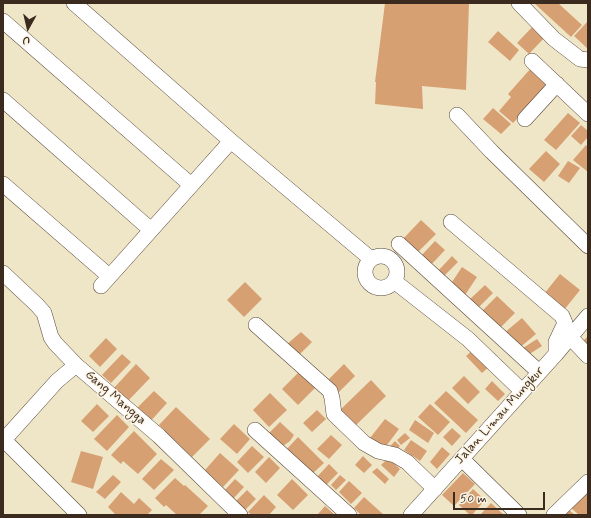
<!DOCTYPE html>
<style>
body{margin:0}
#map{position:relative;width:591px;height:518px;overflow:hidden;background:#efe6c8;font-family:Mynerve,sans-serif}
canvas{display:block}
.frame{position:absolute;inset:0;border:4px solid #3b2a1e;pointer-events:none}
.north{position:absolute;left:8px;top:8px;width:40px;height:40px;-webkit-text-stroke:3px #fcf5e5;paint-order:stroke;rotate:188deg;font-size:11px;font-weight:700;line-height:16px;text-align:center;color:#3b2a1e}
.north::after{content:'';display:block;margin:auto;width:14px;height:18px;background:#3b2a1e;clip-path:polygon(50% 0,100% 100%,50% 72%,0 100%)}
.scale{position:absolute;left:453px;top:492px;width:92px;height:18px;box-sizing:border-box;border:2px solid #3b2a1e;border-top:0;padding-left:5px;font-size:12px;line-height:14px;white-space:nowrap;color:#3b2a1e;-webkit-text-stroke:3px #fcf5e5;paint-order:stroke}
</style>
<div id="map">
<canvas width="591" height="518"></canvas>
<div class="frame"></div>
<div class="north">U</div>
<div class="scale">50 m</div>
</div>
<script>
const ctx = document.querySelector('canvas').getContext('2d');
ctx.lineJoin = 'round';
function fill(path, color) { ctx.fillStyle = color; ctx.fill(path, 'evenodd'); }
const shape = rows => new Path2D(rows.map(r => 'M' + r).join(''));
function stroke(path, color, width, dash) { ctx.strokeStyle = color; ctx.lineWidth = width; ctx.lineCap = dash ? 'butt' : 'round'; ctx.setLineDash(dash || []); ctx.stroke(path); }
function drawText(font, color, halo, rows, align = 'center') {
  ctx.font = font + ' Mynerve,sans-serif'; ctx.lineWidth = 3; ctx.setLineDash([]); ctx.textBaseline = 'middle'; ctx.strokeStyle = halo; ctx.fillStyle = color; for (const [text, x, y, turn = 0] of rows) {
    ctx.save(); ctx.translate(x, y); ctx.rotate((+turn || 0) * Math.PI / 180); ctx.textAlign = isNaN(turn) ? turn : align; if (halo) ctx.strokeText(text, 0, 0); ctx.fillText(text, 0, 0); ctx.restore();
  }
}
fill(shape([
 [385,3,469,3,466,90,422,86,423,109,375,104,376,82,375,82],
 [534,3,558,3,582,25,571,37],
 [588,21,588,49,574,36],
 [535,24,547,35,529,54,517,43],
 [498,31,519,50,510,61,488,42],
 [532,67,551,85,513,123,499,111,511,97,508,94],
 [493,108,511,124,501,134,483,119],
 [568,113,580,123,556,150,544,140],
 [581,125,588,131,588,137,581,145,571,136],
 [586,145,588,147,588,172,573,160],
 [546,151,560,164,544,182,529,169],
 [568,161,580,168,569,183,558,176],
 [421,220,436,234,416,254,402,240],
 [435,241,445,250,429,267,419,258],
 [452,256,458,262,442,278,436,273],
 [462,267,477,277,463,298,448,288],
 [560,274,580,290,564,310,544,294],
 [245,282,262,299,244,317,227,300],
 [485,285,493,293,476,310,468,301],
 [497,296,515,313,499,329,481,312],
 [522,318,536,334,518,349,504,333],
 [301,332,312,342,299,355,286,345],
 [587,337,588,339,588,346,583,341],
 [106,338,117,349,100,367,89,356],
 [537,339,542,346,528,355,523,348],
 [475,348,491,365,482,373,466,356],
 [122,354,131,362,111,383,102,375],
 [136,364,150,378,127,402,113,389],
 [344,364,355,376,338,393,327,381],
 [299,372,315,388,298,405,282,389],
 [464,376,480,392,468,404,452,388],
 [371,380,386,396,355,426,339,411],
 [492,381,505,394,498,401,485,389],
 [154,391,167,403,148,424,134,411],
 [446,391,478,420,466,433,434,403],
 [270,393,287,410,269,427,253,410],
 [97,404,109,416,93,432,81,421],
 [430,404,450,422,438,435,418,417],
 [176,407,210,439,192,457,159,425],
 [317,410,326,419,312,432,303,423],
 [117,415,129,427,107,451,94,439],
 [385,419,399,429,384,449,370,438],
 [415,420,434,433,428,443,409,430],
 [280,422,294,435,290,441,283,446,268,434],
 [234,424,250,439,237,454,220,439],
 [452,428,461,436,452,446,443,437],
 [134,431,157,454,138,474,123,461,121,464,111,455],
 [405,433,410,438,401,445,397,440],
 [331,435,342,445,329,459,317,449],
 [298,437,324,463,311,475,286,450],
 [411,440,427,451,420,461,404,450],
 [395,441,400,446,394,453,389,447],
 [252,446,264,457,248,473,237,462],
 [442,447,450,454,437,469,430,462],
 [81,451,103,457,93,489,71,482],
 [220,453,239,470,223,487,205,470],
 [363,456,372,465,364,473,355,465],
 [269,457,280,468,266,483,255,472],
 [388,458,400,469,394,477,381,465],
 [161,459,174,470,154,490,142,479],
 [329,464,338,473,325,486,316,478],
 [377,468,389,479,385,484,372,472],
 [463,473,475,484,454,506,442,495],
 [113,475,121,482,105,499,96,492],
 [340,475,346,480,336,490,331,485],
 [175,478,184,486,185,485,208,506,199,515,177,515,166,505,164,507,155,498],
 [235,479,244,487,233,499,224,491],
 [292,479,308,495,293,510,277,495],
 [349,481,362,493,351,504,339,492],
 [473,489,485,500,472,515,470,515,459,505],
 [247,490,256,499,244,511,235,502],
 [586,491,588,493,588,515,579,515,570,507],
 [121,492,134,504,139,498,152,510,147,515,116,515,108,507],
 [264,495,276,507,269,515,252,515,248,512],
 [364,497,384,515,361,515,354,508],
 [491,503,504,515,480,515],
 [325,506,335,515,318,514],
 [569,510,575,515,564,515]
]), '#d7a073');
const minor = shape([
 [74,3,231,141,371,259],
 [519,3,554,39,580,59,588,60],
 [3,21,191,185],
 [532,61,588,114],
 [3,100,151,230],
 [457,115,492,152,588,246],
 [525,119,557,84],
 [3,184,109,276],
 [451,222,562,316,565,323,556,342,556,351],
 [399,244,539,372],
 '365 272a16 16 0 1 1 32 0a16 16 0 1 1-32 0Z',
 [3,273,37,305,44,313,51,337,55,343,76,365,159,436,240,515],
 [394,281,468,339,522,391],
 [101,286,231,141],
 [256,325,330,391,332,398,334,414,364,443,378,451,395,455,407,462,435,489],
 [570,337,588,356],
 [255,430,349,515],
 [3,439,79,515],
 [3,441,57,381,76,365],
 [462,459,519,515],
 [411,515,556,354,588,316],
 [554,515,588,482]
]);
stroke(minor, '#564638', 16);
stroke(minor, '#fff', 15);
drawText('13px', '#3b2a1e', '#fcf5e5', [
 ["Gang Mangga",115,398,41],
 ["Jalan Limau Mungkur",500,416,-48]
]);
</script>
